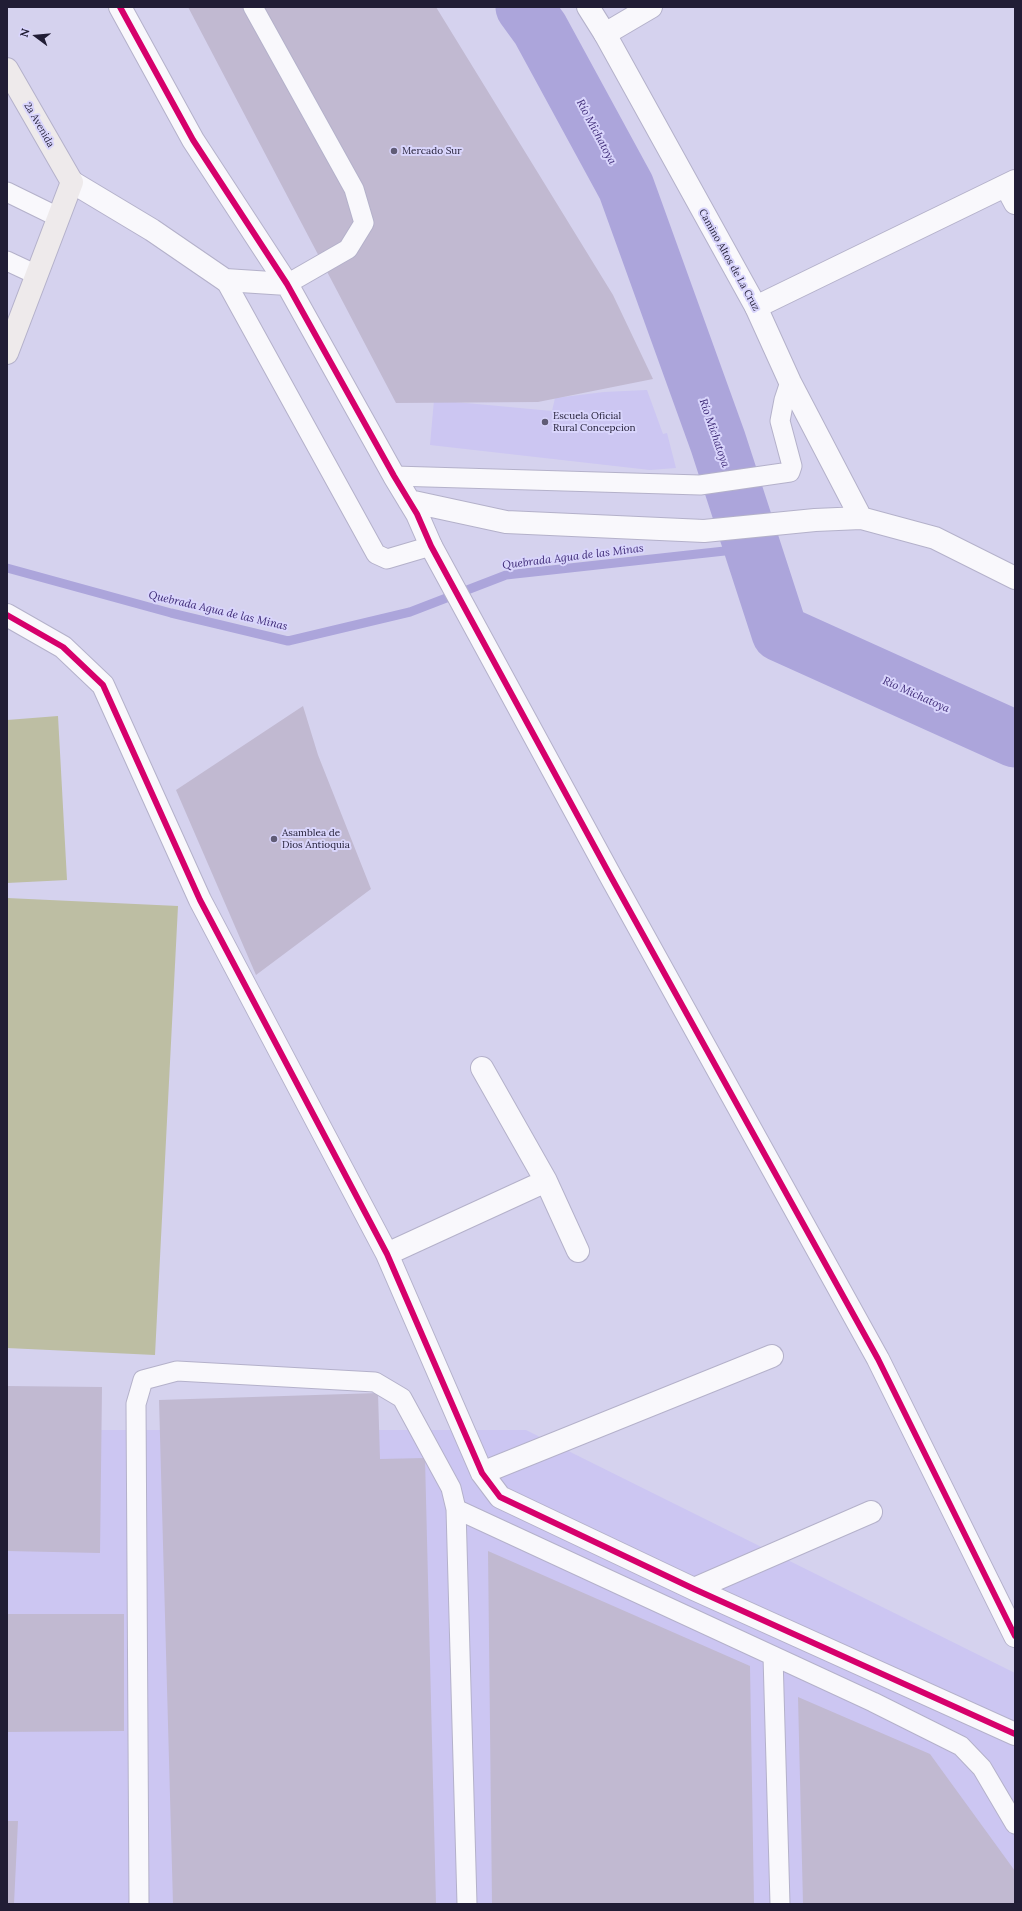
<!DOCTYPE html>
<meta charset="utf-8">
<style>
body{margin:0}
#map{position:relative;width:1022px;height:1911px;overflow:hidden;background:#d5d2ee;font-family:Lora,serif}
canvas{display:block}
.frame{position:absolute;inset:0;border:8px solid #211d35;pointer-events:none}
.north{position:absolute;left:16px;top:16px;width:40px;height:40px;-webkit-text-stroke:3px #d9d5fc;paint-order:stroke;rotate:286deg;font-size:11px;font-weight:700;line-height:16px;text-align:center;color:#211d35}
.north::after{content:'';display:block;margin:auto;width:14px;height:18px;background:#211d35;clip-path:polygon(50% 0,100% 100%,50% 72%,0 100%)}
</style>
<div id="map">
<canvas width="1022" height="1911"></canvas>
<div class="frame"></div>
<div class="north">N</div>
</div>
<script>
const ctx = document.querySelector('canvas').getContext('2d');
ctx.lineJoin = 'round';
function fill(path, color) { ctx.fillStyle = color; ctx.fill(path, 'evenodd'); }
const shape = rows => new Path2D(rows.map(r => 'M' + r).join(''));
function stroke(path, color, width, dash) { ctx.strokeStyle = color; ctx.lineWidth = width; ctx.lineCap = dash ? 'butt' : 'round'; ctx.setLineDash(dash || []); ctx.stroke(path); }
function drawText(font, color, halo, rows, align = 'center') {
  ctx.font = font + ' Lora,serif'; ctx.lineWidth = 4; ctx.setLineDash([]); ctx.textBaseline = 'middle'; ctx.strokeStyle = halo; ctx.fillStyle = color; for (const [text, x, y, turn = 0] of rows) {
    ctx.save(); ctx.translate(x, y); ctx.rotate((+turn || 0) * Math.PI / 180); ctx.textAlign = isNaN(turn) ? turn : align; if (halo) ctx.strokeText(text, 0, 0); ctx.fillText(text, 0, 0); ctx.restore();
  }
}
fill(shape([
 [647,390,663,434,667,433,676,468,650,470,430,445,434,400,552,411,555,398,604,392],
 [7,1430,526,1430,1015,1673,1015,1904,7,1904]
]), '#ccc6f2');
fill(shape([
 [58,716,67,880,7,883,7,720],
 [7,898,178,906,155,1355,7,1348]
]), '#bdbea3');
stroke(shape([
 [7,568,171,613,288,641,410,612,506,575,752,548]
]), '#aca5db', 9);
stroke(shape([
 [524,7,540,29,626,187,718,442,780,633,1015,739]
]), '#aca5db', 57);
fill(shape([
 [188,7,436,7,613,295,653,379,538,402,396,403],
 [303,706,318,755,371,889,256,975,176,790],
 [7,1386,102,1387,100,1553,7,1551],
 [378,1393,380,1459,425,1458,436,1904,173,1904,159,1400],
 [488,1551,750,1666,754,1904,492,1904],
 [7,1614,124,1614,124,1731,7,1732],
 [798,1697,930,1754,1015,1871,1015,1904,803,1904],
 [7,1821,18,1821,14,1904,7,1904]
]), '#c1b9d1');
const service = shape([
 [253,7,354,189,364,223,348,249,287,284],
 [7,192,58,217],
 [7,261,37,275],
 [225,280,376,554,387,559,431,546],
 [394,476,700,485,790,472,792,466,780,421,784,400,790,382],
 [456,1509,873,1702,961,1746,982,1768,1015,1824],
 [773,1656,780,1904],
 [139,1904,136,1404,143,1380,177,1371,375,1382,402,1398,451,1488,456,1509,467,1904]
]);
const minor = shape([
 [120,7,193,140,287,284],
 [605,34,651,7],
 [1006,186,1015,203],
 [756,307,1015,181],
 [431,546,611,877,878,1359,1015,1636],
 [7,615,63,647,103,685,200,900,387,1254,482,1473,500,1497,694,1589,1015,1734],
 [482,1068,546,1181,578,1251],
 [387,1254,546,1181],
 [482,1473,772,1356],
 [694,1589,871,1512]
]);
const tertiary = shape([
 [588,7,605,34,756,307,790,382,861,518],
 [72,182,152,230,225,280,287,284,394,476,417,514,431,546],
 [409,501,506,522,704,531,815,520,861,518,935,538,1015,578]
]);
const secondary = shape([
 [7,69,72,182,7,353]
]);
stroke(service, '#b4b1ca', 21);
stroke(minor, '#b4b1ca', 24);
stroke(tertiary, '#b4b1ca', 24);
stroke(secondary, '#b4b1ca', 24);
stroke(service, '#f9f8fc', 19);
stroke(minor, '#f9f8fc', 22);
stroke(tertiary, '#f9f8fc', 22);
stroke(secondary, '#eeeaeb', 22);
stroke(shape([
 [120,7,193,140,287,284,394,476,417,514,431,546,611,877,878,1359,1015,1636],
 [7,615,63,647,103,685,200,900,387,1254,482,1473,500,1497,694,1589,1015,1734]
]), '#d6006c', 6);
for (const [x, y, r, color] of [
 [394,151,4,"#605c76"],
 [545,422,4,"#605c76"],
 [274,839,4,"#605c76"]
]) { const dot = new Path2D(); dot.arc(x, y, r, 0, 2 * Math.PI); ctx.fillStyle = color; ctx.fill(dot); stroke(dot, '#d9d5fc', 1.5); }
drawText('10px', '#211d35', '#d9d5fc', [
 ["2a Avenida",39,125,60],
 ["Camino Altos de La Cruz",729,260,61]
]);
drawText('10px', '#211d35', '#d9d5fc', [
 ["Mercado Sur",402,151],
 ["Escuela Oficial",553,416],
 ["Rural Concepcion",553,428],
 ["Asamblea de",282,833],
 ["Dios Antioquia",282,845]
], 'left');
drawText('italic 11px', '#3d2976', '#d9d5fc', [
 ["Río Michatoya",596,132,62],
 ["Río Michatoya",714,433,71],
 ["Quebrada Agua de las Minas",573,557,-7],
 ["Quebrada Agua de las Minas",218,611,13],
 ["Río Michatoya",916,695,24]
]);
</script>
